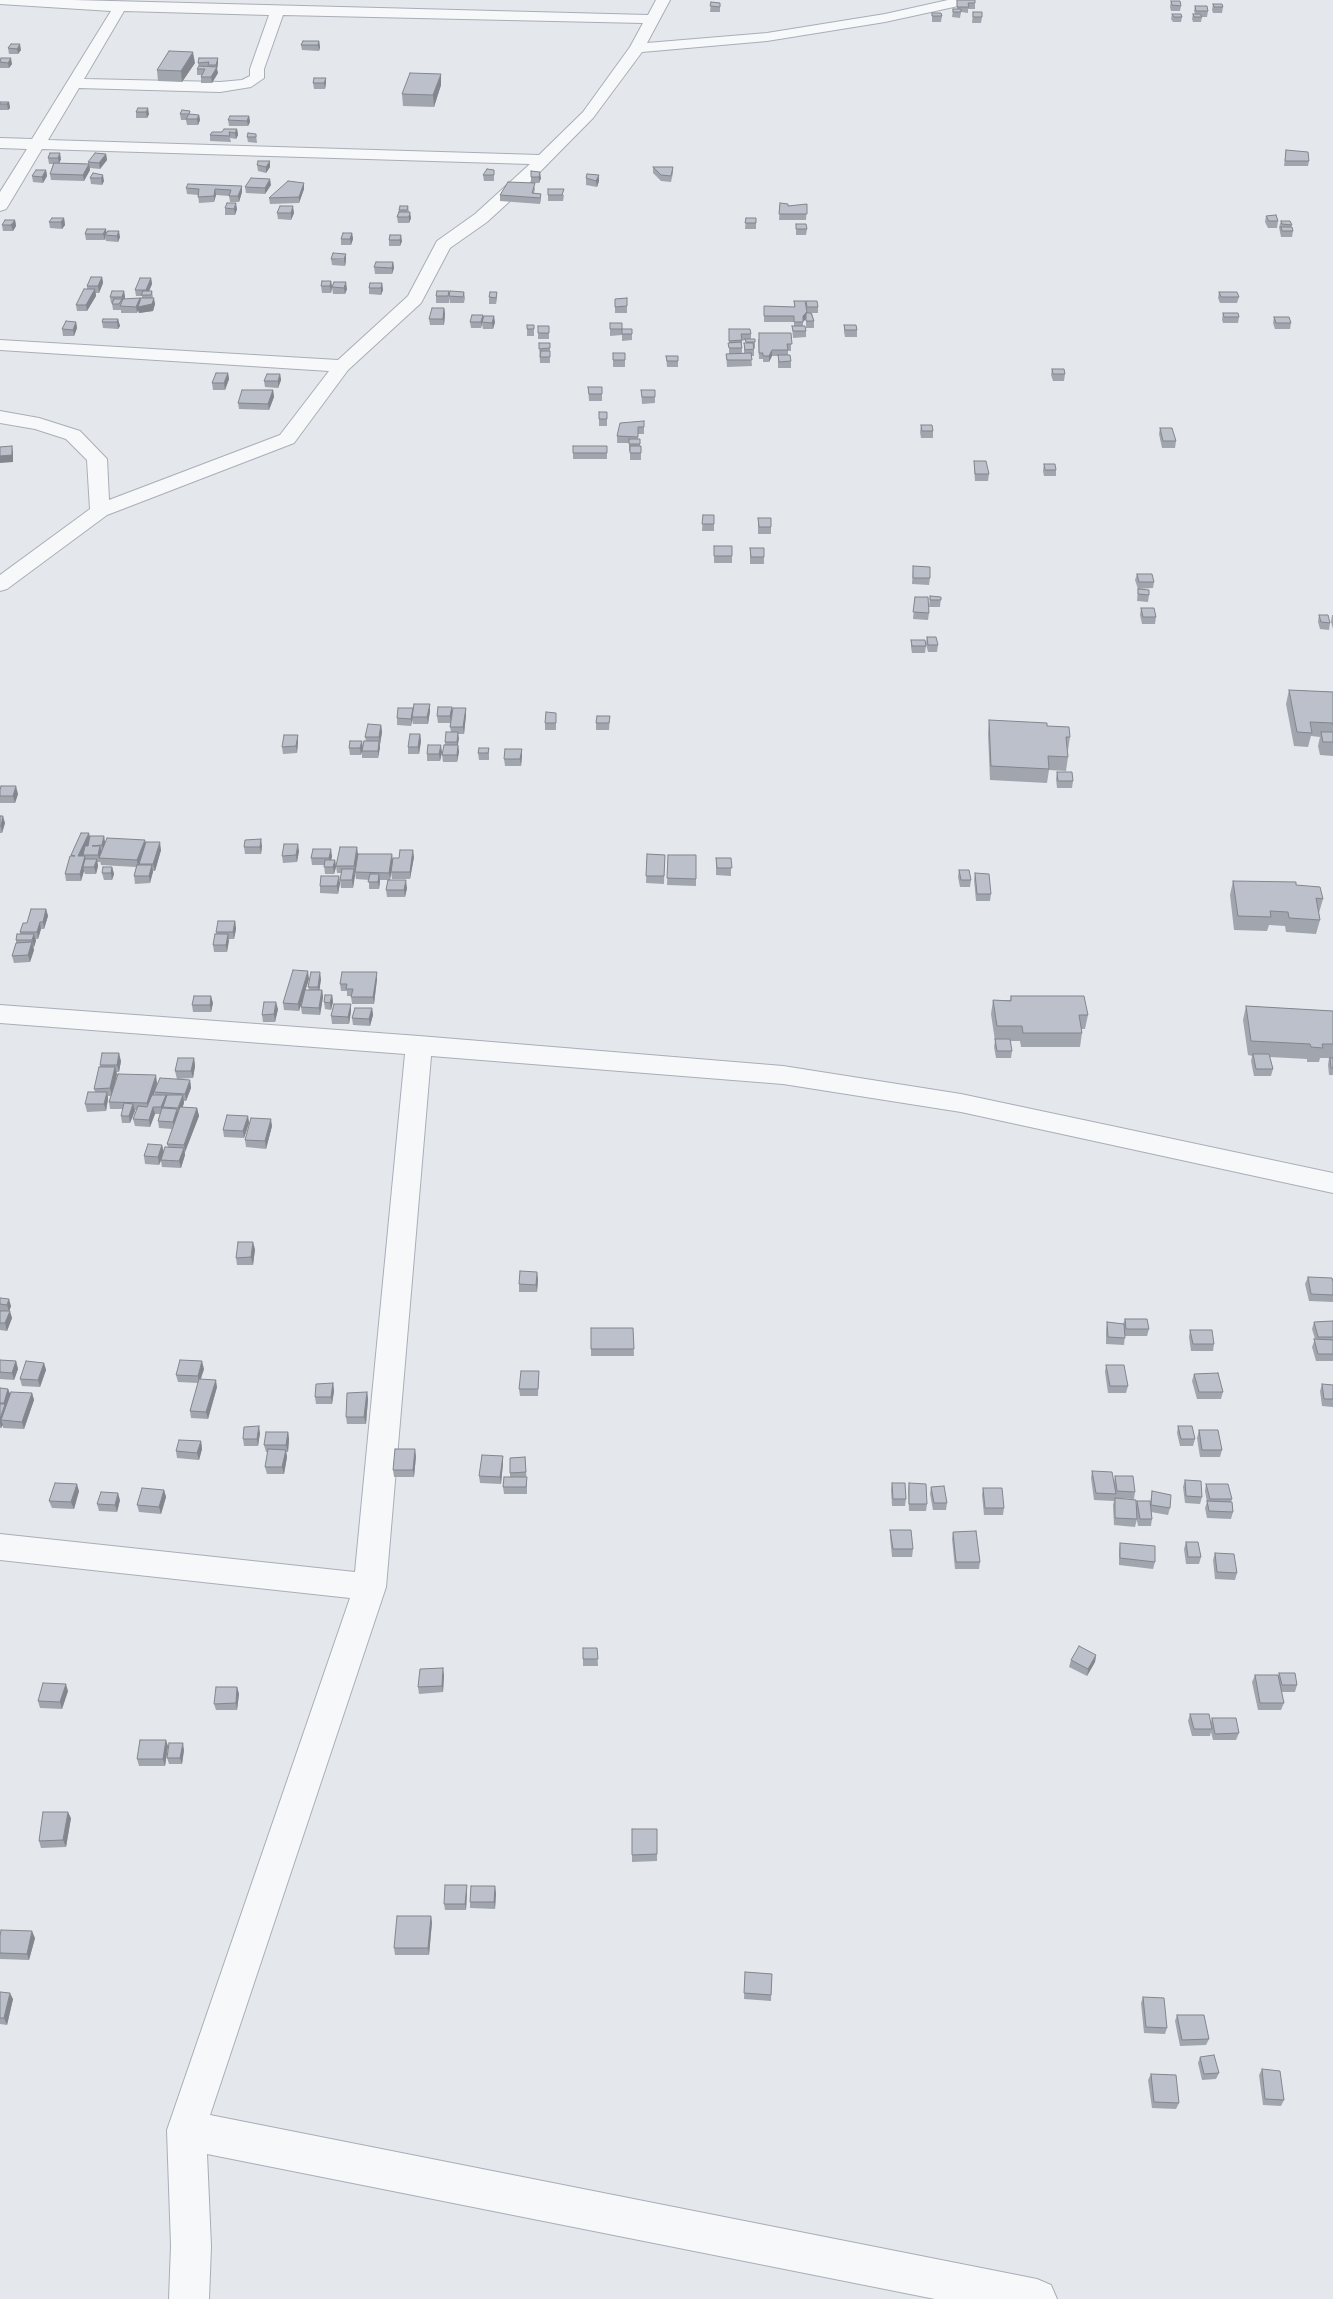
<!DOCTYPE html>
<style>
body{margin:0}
canvas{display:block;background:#e4e7ec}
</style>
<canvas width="1333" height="2299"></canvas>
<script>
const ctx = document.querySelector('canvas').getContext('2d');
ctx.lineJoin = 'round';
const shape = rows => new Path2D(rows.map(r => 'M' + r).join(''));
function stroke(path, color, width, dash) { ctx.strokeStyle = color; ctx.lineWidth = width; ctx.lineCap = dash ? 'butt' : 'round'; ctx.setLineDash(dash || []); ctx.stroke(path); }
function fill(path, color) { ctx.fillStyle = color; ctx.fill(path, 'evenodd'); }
const minor = shape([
 [0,0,73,0,648,15,656,0,670,0,647,43,767,33,885,14,948,0,974,0,972,3,885,22,767,41,642,52,593,118,523,189,487,222,450,248,421,303,348,370,294,443,107,515,7,589,0,591,0,575,90,509,87,460,66,439,35,429,0,423,0,411,39,418,80,431,107,459,109,500,280,435,329,371,0,350,0,340,338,360,408,296,437,241,475,214,530,164,42,149,8,206,6,209,0,211,0,192,27,149,0,148,0,138,32,139,111,11,0,4,0,0],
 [124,11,269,15,250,69,250,76,242,80,220,82,84,79,124,11],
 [283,15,643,23,630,47,583,112,539,155,48,140,79,88,220,92,251,87,264,78,264,69,283,15],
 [0,1005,419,1036,783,1066,961,1094,1333,1173,1333,1193,961,1112,783,1084,431,1056,386,1587,210,2115,1037,2279,1051,2285,1057,2299,935,2299,207,2154,211,2246,209,2299,169,2299,171,2246,167,2130,350,1598,0,1560,0,1534,355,1572,405,1054,0,1023,0,1005]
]);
stroke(minor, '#a9aeb7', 2);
fill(minor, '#f7f8fa');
fill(shape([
 [957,0,975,0,975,9,968,9,968,13,961,12,960,18,952,17,953,9,957,9],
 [1171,1,1181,6,1180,11,1171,11,1170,7],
 [711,2,720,3,720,12,710,12],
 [1213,4,1223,7,1222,13,1213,13,1212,10],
 [1195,6,1208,11,1207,17,1202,17,1201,22,1193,22,1192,19,1193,14,1195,14,1194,11],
 [973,12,982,17,981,23,972,23],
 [932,13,942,16,941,22,932,22],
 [1172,14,1182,17,1181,22,1173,22,1171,19],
 [319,41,320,47,319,51,302,50,301,45],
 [11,44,21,50,18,54,9,54,8,48],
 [218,58,218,63,217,69,218,73,212,83,201,83,201,77,202,75,197,75,197,69,199,67,198,63],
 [0,61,12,64,9,68,0,68],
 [195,63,182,82,158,81,157,70],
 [313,83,326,83,325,89,314,89],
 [441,85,434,107,403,106,402,94],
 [0,102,9,102,10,108,8,110,0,110],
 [138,108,149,114,147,118,136,118,136,112],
 [180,114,199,115,200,120,198,125,187,125,186,120,181,120],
 [249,116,250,122,248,126,229,126,228,120],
 [237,129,238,135,236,139,230,138,231,142,210,141,210,135],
 [256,134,257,143,248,142,247,137],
 [1286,150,1309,161,1308,166,1284,166],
 [50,153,61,159,59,163,88,164,88,162,106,154,107,160,100,169,90,168,90,170,84,181,51,180,50,174,53,164,49,164,48,158],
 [257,165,270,167,266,173,258,171],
 [653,167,673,167,673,173,671,182,661,181,653,173],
 [46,170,47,176,43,183,33,182,32,176],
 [494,170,494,181,484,181,483,175],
 [531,171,541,178,539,183,533,183,535,189,534,193,541,194,541,200,540,204,500,201,500,195,531,183],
 [93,173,104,181,102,185,91,184,90,178],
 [599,175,599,181,597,187,586,185,586,178],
 [304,183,304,189,299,203,270,204,269,198],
 [271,185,265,194,246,193,245,187],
 [242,186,242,192,239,202,230,202,229,196,216,195,214,202,199,203,198,195,187,194,186,188],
 [548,189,564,195,563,201,548,201],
 [780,203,788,206,807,204,806,220,779,220],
 [408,206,409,212,411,218,409,223,398,223,397,217,399,210],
 [225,208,237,209,235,215,225,215],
 [277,213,294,213,291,220,278,219],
 [1266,216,1278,221,1277,228,1268,228,1265,222],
 [64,218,65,225,62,229,50,228,49,222],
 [746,218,756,218,756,229,745,229],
 [15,220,16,226,13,231,3,231,2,225],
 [1281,221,1292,225,1291,227,1293,231,1292,237,1281,237,1279,227],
 [796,224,807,229,806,235,796,235],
 [106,229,106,233,108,231,120,237,118,242,106,241,105,238,105,240,86,240,85,234],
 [352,233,353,239,351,245,341,245,341,239],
 [390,235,402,241,400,246,389,246,389,240],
 [331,259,346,260,345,266,332,265],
 [393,262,394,268,392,274,375,274,374,267],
 [102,277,103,283,99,293,96,293,96,296,87,311,77,311,76,305,87,289,87,286],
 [151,278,152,284,149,291,152,291,153,298,155,304,153,311,139,313,138,310,137,313,121,313,121,310,113,310,112,303,111,303,110,297,124,291,125,299,140,300,142,298,142,296,136,296,135,290],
 [331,281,332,287,331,293,322,293,321,286],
 [334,282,347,289,345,294,333,294,332,287],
 [382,283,383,290,381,295,369,294,369,288],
 [449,291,449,296,464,292,465,298,464,303,450,303,450,298,449,303,436,303,436,296],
 [497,292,497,299,496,304,489,304,489,297],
 [1219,292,1239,297,1237,303,1220,303,1218,298],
 [627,298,627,313,615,313,615,299],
 [794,301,806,310,806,301,818,307,818,313,812,313,814,321,814,328,806,328,806,319,803,322,803,326,806,331,806,337,793,338,792,326,794,326,794,322,764,322,764,306,794,307],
 [444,308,445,314,444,325,430,325,429,319],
 [1223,313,1239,317,1238,323,1223,323,1222,320],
 [483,315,483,320,495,322,493,329,483,329,482,324,481,328,471,328,470,322],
 [1274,317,1291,323,1290,329,1275,329,1273,323],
 [118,319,120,326,118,329,103,328,102,322],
 [76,322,77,328,74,336,63,336,62,329],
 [610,323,622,329,632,329,632,340,622,341,622,335,610,336],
 [527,325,534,325,534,336,527,336],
 [844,325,857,330,857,337,845,337,844,332],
 [538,326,549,326,549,339,538,339],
 [729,329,751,334,751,339,755,342,755,348,754,348,754,356,751,356,752,366,727,367,726,354,729,354],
 [745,340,746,343,744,343,744,353,742,353,742,341],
 [791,333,791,351,788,351,788,355,791,361,791,368,778,368,778,356,772,356,769,362,763,362,763,359,759,359,758,339],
 [539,343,550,343,550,363,540,363],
 [613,353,625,353,625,367,613,367],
 [666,356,678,356,678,367,667,367],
 [1052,369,1065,374,1064,381,1053,381,1051,375],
 [228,373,229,379,225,390,213,390,212,383],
 [280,374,281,380,278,388,265,387,264,381],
 [588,387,602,387,602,401,589,401],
 [273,390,274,397,269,410,239,409,238,403],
 [641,390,655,390,655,403,642,404],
 [599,412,607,412,607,426,599,426],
 [644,421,644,434,638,434,638,439,640,439,640,446,641,446,641,460,630,460,630,451,629,451,629,443,617,443,617,436],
 [921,425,933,431,933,438,921,438,920,432],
 [1160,428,1176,441,1175,448,1162,448,1159,434],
 [607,446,607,459,573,459,573,453],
 [974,461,989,474,988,481,975,481,974,467],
 [1044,464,1056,470,1056,476,1044,476,1043,471],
 [703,515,714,515,714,531,702,531],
 [758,518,771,518,771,534,758,534],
 [714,546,732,546,732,563,714,563],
 [750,548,764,548,764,564,750,564],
 [913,566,930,578,929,585,912,584],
 [1137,574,1154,582,1153,588,1138,589,1135,580],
 [1138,589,1149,595,1148,602,1137,601],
 [930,596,941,597,940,607,929,607],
 [915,597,929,613,928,620,913,619],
 [1141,608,1156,617,1155,624,1142,624,1140,615],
 [1319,615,1330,623,1329,630,1320,629,1318,622],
 [1332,615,1333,615,1333,629,1331,622],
 [927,637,938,645,937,652,928,652,926,644],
 [911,640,926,646,925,653,912,653,911,647],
 [1289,690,1333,692,1333,756,1320,755,1318,746,1320,737,1311,736,1308,747,1294,746,1286,704],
 [430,704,430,711,428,724,413,724,412,720,411,726,397,725,397,718,413,713],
 [452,707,452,714,451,723,438,723,437,716],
 [466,708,466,715,464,734,458,734,458,745,459,752,457,762,443,762,442,755,445,745,445,742,451,732,450,727],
 [556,713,556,730,545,730,545,723],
 [610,716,609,730,596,730,596,723],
 [989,720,1047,726,1070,737,1068,750,1067,750,1068,757,1066,771,1049,770,1047,783,990,780,988,734],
 [381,725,382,732,378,758,362,758,362,752,361,755,350,755,349,748,363,747,366,741,365,737],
 [420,734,421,741,419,754,408,754,408,747],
 [298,735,298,742,297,753,283,754,282,747],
 [489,748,489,760,479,760,478,753],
 [442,752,440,761,427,761,427,754],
 [522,756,521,766,505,766,504,759],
 [1057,772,1073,781,1072,788,1057,788,1056,779],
 [0,790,18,794,15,803,0,803],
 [0,816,5,823,2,833,0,833],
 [89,833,90,839,104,836,105,843,145,840,145,844,161,850,155,871,153,871,150,883,135,884,134,876,136,867,101,865,100,861,100,862,97,862,98,866,96,874,85,874,84,871,81,881,66,881,65,874,71,855],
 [262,846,261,854,245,854,244,847],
 [299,851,297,862,283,863,282,856],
 [358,854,393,861,399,858,414,857,410,879,392,879,391,872,390,880,380,880,379,889,369,889,369,880,356,879,355,873,353,888,341,888,340,880,342,873,337,873,336,866],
 [647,854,665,855,664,884,646,883],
 [668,855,696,855,696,886,667,885],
 [332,856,331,860,335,860,336,867,334,874,325,874,324,865,312,865,311,858],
 [716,858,731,858,731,876,716,875],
 [112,867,114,874,112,880,104,880,102,873],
 [959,870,971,880,970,887,960,887,958,877],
 [975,873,991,894,990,901,976,901,974,880],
 [1233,881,1296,885,1323,899,1319,913,1320,920,1316,934,1286,932,1285,926,1269,925,1267,931,1234,930,1230,895],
 [340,883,338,894,320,893,320,886],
 [407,888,405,897,387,897,386,890],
 [46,909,48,916,44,929,41,929,38,939,36,939,34,947,33,947,34,950,30,962,14,963,12,956,16,943,16,940,20,934,20,932,27,923],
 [235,921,236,929,234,939,228,939,227,952,214,952,213,945,216,934,216,932],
 [309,979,305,990,309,990,308,987,321,979,319,990,322,990,323,997,320,1015,302,1014,301,1007,304,996,299,1011,284,1010,283,1003],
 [377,979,374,1004,352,1004,351,996,347,996,347,991,341,991,340,984],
 [332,995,333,1002,331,1010,325,1009,324,1002],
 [1011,996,1088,1015,1085,1029,1081,1029,1082,1033,1080,1047,1021,1047,1020,1041,1010,1041,1012,1051,1011,1058,996,1058,994,1047,995,1041,991,1014,993,1000,1010,1000],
 [213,1003,211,1012,193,1012,192,1005],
 [1246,1006,1333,1011,1333,1075,1329,1075,1328,1065,1329,1058,1320,1058,1319,1062,1307,1062,1307,1059,1270,1057,1273,1069,1271,1076,1254,1076,1251,1061,1252,1056,1248,1055,1243,1020],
 [372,1008,373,1015,370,1026,353,1025,352,1018],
 [278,1009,275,1022,263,1022,262,1015],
 [351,1011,349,1024,332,1024,331,1016],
 [194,1058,195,1066,193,1078,177,1079,175,1071],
 [121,1061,119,1072,116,1072,117,1074,115,1084,157,1083,154,1095,155,1095,154,1092,190,1080,191,1088,186,1101,184,1101,184,1103,182,1108,197,1108,199,1116,185,1152,185,1155,181,1168,162,1167,161,1161,159,1165,145,1164,144,1156,162,1145,163,1151,168,1147,167,1144,172,1129,159,1128,158,1121,160,1114,155,1114,150,1127,135,1126,133,1119,137,1110,134,1110,135,1111,130,1123,122,1123,121,1116,123,1109,110,1109,109,1102,111,1096,108,1096,108,1099,106,1111,87,1112,85,1104,95,1092,94,1089,100,1067,100,1065],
 [248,1116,249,1123,244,1138,224,1137,223,1130],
 [272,1126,266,1149,246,1147,245,1140],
 [255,1249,253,1265,237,1265,236,1258],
 [1308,1277,1333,1282,1333,1302,1309,1301,1305,1284],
 [538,1279,537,1292,519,1292,519,1284],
 [0,1298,11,1306,9,1311,12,1318,7,1331,0,1330],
 [1125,1319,1149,1329,1147,1336,1125,1336,1124,1345,1106,1344,1106,1330,1107,1322,1123,1324],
 [1333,1321,1333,1361,1316,1361,1312,1347,1315,1339,1312,1329,1314,1322],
 [591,1328,633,1328,634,1356,591,1356],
 [1190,1330,1214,1344,1213,1351,1191,1351,1189,1337],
 [0,1360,16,1361,18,1369,14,1380,0,1379],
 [44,1363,46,1370,40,1387,22,1386,20,1379],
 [1106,1365,1128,1386,1126,1393,1108,1393,1105,1372],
 [204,1369,201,1379,217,1387,208,1419,191,1418,190,1411,198,1383,178,1382,176,1375],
 [539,1371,538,1396,520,1396,519,1389],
 [1194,1374,1223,1392,1221,1399,1197,1399,1192,1381],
 [333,1383,334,1391,332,1404,316,1404,315,1397],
 [1322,1384,1333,1385,1333,1407,1322,1406,1320,1391],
 [0,1388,8,1389,10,1395,32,1393,34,1400,24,1429,3,1428,3,1425,1,1428,0,1428],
 [367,1392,368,1399,366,1424,347,1424,346,1417],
 [1178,1426,1195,1439,1193,1446,1180,1446,1177,1433],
 [1199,1430,1222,1450,1220,1457,1200,1457,1197,1438],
 [288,1432,289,1439,288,1452,286,1452,287,1457,284,1474,267,1474,265,1467,268,1452,266,1452,264,1445],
 [260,1433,258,1446,244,1446,243,1439],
 [201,1441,202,1449,199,1460,177,1458,176,1451],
 [416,1456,414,1477,394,1477,393,1470],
 [503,1456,503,1463,501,1484,480,1483,479,1476],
 [525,1457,527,1484,527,1494,504,1494,503,1487,510,1477,510,1458],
 [1092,1471,1114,1482,1115,1476,1135,1492,1134,1499,1116,1498,1136,1506,1137,1501,1150,1503,1152,1491,1170,1508,1168,1515,1151,1512,1152,1519,1151,1526,1138,1526,1136,1515,1137,1519,1135,1527,1114,1525,1113,1505,1114,1501,1094,1500,1091,1478],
 [1185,1480,1202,1497,1200,1504,1185,1503,1183,1487],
 [892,1483,906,1499,905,1506,892,1506,891,1490],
 [909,1483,927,1504,926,1511,909,1511,908,1490],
 [1206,1484,1232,1499,1231,1502,1233,1512,1231,1519,1207,1518,1205,1508,1207,1502,1205,1491],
 [931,1487,947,1503,946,1510,933,1510,930,1494],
 [983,1488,1004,1508,1003,1515,984,1515,982,1495],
 [164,1490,166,1497,161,1514,139,1512,137,1505],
 [79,1491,74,1509,52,1508,49,1501],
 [120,1500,117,1512,99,1511,97,1504],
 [890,1530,913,1549,912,1557,892,1557,890,1537],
 [953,1532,980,1562,979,1569,955,1569,952,1539],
 [1186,1542,1201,1557,1199,1564,1186,1564,1184,1549],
 [1120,1543,1155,1562,1153,1569,1119,1565,1119,1550],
 [1215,1553,1237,1573,1235,1580,1215,1579,1213,1560],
 [597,1648,598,1666,583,1666,583,1659],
 [1096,1655,1095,1662,1087,1676,1069,1667,1071,1660],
 [1279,1673,1297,1685,1295,1692,1281,1692,1284,1703,1281,1710,1258,1710,1252,1682,1255,1675,1278,1676],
 [444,1675,443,1692,419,1694,418,1687],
 [237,1687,239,1694,237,1710,216,1710,214,1704],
 [68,1691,62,1709,40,1708,38,1701],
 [1190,1714,1211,1722,1212,1718,1239,1733,1236,1740,1213,1740,1211,1732,1210,1736,1192,1736,1188,1721],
 [168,1746,165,1766,139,1766,137,1759],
 [184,1750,182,1764,169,1764,167,1758],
 [71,1818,66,1847,41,1848,39,1841],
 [632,1829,657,1829,657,1861,632,1862],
 [467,1892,466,1910,445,1910,444,1904],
 [496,1893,495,1909,470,1908,470,1902],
 [432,1922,429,1955,395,1955,394,1948],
 [0,1936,35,1938,29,1960,0,1959],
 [745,1972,772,1974,771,2001,744,1999],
 [0,1992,13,1999,7,2025,0,2024],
 [1143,1997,1167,2028,1165,2034,1144,2033,1141,2003],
 [1177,2015,1209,2039,1206,2045,1180,2046,1175,2021],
 [1200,2057,1219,2073,1216,2079,1202,2080,1198,2063],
 [1262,2069,1284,2100,1281,2106,1263,2105,1259,2075],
 [1151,2074,1179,2103,1176,2109,1152,2108,1148,2080]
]), '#a1a5ae');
fill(shape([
 [319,41,320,47,319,51,318,45],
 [20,44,21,50,18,54,17,49],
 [193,52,195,63,182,82,181,71],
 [11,58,12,64,9,68,8,63],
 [218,58,218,63,217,69,218,73,212,83,211,77,216,68,216,65],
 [441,74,441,85,434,107,433,95],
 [326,78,326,83,325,89,324,83],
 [9,102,10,108,8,110,7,104],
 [148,108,149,114,147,118,146,112],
 [199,115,200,120,198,125,197,119],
 [249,116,250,122,248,126,247,121],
 [237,129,238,135,236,139,235,133],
 [60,153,61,159,59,164,58,158],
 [106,154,107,160,100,169,99,163],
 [270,161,270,167,266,173,266,167],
 [89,164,90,170,84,181,83,175],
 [46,170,47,176,43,183,42,177],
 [540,172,541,178,539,183,539,177],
 [103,175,104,181,102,185,101,178],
 [599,175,599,181,597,187,596,181],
 [270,179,271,185,265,194,265,188],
 [304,183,304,189,299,203,299,197],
 [242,186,242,192,239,202,238,196],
 [215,189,216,195,214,202,214,196],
 [236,203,237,209,235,215,234,209],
 [293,206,294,213,291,220,291,213],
 [410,212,411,218,409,223,409,217],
 [64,218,65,225,62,229,61,222],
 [15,220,16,226,13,231,11,225],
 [106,229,107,235,105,235,105,240,103,234],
 [119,231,120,237,118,242,117,236],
 [352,233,353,239,351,245,350,239],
 [401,235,402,241,400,246,400,240],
 [346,254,346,260,345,266,344,259],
 [393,262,394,268,392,274,392,268],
 [102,277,103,283,99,293,98,286],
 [151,278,152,284,147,296,146,290],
 [331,281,332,287,331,293,330,286],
 [346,282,347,289,345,294,344,288],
 [382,283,383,290,381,295,381,288],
 [95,289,96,296,87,311,86,305],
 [124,291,125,297,123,304,122,297],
 [140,298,141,304,154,298,155,304,153,311,139,313,138,310,137,313,136,307],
 [444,308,445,314,444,325,443,319],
 [806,313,806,319,802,322,803,316],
 [483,315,483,322,482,322,481,328,481,322],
 [494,316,495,322,493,329,492,323],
 [118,319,120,326,118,329,117,322],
 [76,322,77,328,74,336,73,330],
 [772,350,772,356,769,362,769,356],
 [228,373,229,379,225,390,224,383],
 [280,374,281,380,278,388,278,381],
 [273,390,274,397,269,410,268,404],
 [12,446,13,453,13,462,0,463,0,456],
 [430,704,430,711,428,724,427,717],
 [452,707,452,714,451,723,450,716],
 [413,708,413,715,411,726,411,719],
 [466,708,466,715,464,734,463,727],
 [381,725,382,732,380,744,379,737],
 [458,732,459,739,457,749,457,742],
 [420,734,421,741,419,754,418,747],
 [298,735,298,742,297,753,296,746],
 [362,741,363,748,361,755,360,748],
 [379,741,380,748,378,758,378,751],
 [441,745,442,752,440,761,439,754],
 [458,745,459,752,457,762,457,755],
 [522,749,522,756,521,766,520,759],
 [16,786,18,794,15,803,13,796],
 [3,816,5,823,2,833,1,826],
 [89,833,90,840,80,863,78,856],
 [104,836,105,843,103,852,102,845],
 [261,839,262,846,261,854,260,847],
 [145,840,146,847,138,867,137,860],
 [160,842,161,850,155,871,153,864],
 [298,844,299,851,297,862,296,855],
 [100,846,102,854,99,858,100,862,98,855],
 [357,847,358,854,355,873,354,866],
 [331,849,332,856,330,866,329,858],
 [413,850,414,857,410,879,410,872],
 [392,854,393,861,390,880,389,873],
 [85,856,86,863,83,867,84,871,81,881,80,874],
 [97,859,98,866,96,874,94,867],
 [335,860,336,867,334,874,333,867],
 [152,865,153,872,150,883,149,876],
 [112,867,114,874,112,880,111,873],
 [354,869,355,876,353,888,352,880],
 [379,874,380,881,379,889,378,882],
 [339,876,340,883,338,894,337,886],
 [406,880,407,888,405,897,404,890],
 [46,909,48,916,44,929,43,922],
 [235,921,236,929,234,939,233,932],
 [40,922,41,929,38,939,37,932],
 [34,934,36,941,34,947,32,940],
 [228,934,229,941,227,952,226,945],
 [32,942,34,950,30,962,28,955],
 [308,971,309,979,299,1011,298,1004],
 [320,972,321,979,319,994,318,987],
 [377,972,377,979,374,1004,373,997],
 [322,990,323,997,320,1015,319,1008],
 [332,995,333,1002,331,1010,330,1003],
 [211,996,213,1003,211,1012,210,1005],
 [276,1002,278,1009,275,1022,274,1014],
 [351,1004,351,1011,349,1024,348,1017],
 [372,1008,373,1015,370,1026,369,1019],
 [119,1053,121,1061,119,1072,117,1065],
 [194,1058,195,1066,193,1078,191,1071],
 [115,1067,117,1074,112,1096,110,1088],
 [156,1075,157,1083,149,1110,147,1103],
 [190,1080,191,1088,186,1101,185,1094],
 [107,1092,108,1099,106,1111,104,1104],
 [166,1095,167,1103,163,1107,164,1112,163,1115,161,1107],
 [183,1095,184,1103,180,1115,178,1108],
 [133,1104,135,1111,130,1123,129,1116],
 [153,1107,155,1114,150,1127,149,1120],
 [197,1108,199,1116,185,1152,184,1145],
 [177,1109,179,1116,175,1129,173,1122],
 [248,1116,249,1123,244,1138,243,1131],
 [271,1119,272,1126,266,1149,265,1141],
 [162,1145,164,1152,159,1165,158,1157],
 [184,1148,185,1155,181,1168,179,1161],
 [253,1242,255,1249,253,1265,251,1257],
 [537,1272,538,1279,537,1292,536,1285],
 [9,1299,11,1306,9,1312,7,1305],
 [10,1311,12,1318,7,1331,5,1323],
 [16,1361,18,1369,14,1380,12,1373],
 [202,1361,204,1369,199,1383,198,1376],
 [44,1363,46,1370,40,1387,38,1380],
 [216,1380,217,1387,208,1419,206,1412],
 [333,1383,334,1391,332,1404,331,1397],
 [8,1389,11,1396,1,1420,3,1425,1,1428,0,1423,0,1419,5,1406,4,1403],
 [367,1392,368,1399,366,1424,364,1417],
 [32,1393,34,1400,24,1429,22,1422],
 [259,1426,260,1433,258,1446,257,1439],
 [288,1432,289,1439,288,1452,286,1445],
 [201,1441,202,1449,199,1460,197,1453],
 [415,1449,416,1456,414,1477,413,1470],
 [286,1450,287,1457,284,1474,282,1467],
 [503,1456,503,1463,501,1484,500,1477],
 [77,1484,79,1491,74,1509,71,1502],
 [164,1490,166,1497,161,1514,159,1507],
 [118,1493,120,1500,117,1512,115,1505],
 [1096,1655,1095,1662,1087,1676,1088,1669],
 [443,1668,444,1675,443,1692,442,1686],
 [66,1684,68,1691,62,1709,60,1702],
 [237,1687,239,1694,237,1710,236,1703],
 [166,1740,168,1746,165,1766,163,1759],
 [183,1743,184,1750,182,1764,180,1758],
 [68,1812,71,1818,66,1847,63,1840],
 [467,1885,467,1892,466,1910,465,1904],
 [495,1886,496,1893,495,1909,494,1902],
 [431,1916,432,1922,429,1955,428,1948],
 [32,1931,35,1938,29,1960,27,1954],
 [10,1993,13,1999,7,2025,4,2018]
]), '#83868d');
const building = shape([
 [957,0,975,0,975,3,968,3,969,7,957,7,957,0],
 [1171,1,1180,1,1181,6,1172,5,1171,1],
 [711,2,720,3,720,7,710,6,711,2],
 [1213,4,1222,4,1223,7,1214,7,1213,4],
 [1195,6,1207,6,1208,11,1196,11,1195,6],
 [953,9,961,9,961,12,953,12,953,9],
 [973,12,982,12,982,17,973,17,973,12],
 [932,13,941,13,942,16,932,16,932,13],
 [1172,14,1181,14,1182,17,1174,17,1172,14],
 [1193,14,1200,14,1202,17,1194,17,1193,14],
 [303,41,319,41,318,45,301,45,303,41],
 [11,44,20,44,17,49,8,48,11,44],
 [169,51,193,52,181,71,157,70,169,51],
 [1,58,11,58,8,63,0,62,1,58],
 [199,58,218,58,216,65,208,65,209,62,198,63,199,58],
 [199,66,217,67,211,77,201,77,205,69,197,69,199,66],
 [410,73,441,74,433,95,402,94,410,73],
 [314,78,326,78,324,83,313,83,314,78],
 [0,102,9,102,7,104,0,104,0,102],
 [138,108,148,108,146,112,136,112,138,108],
 [182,110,190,111,189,114,199,115,197,119,186,119,189,114,180,114,182,110],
 [230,116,249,116,247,121,228,120,230,116],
 [224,129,237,129,235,133,229,132,230,136,210,135,212,132,222,132,224,129],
 [248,133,256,134,256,137,247,137,248,133],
 [1286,150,1308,152,1309,161,1285,161,1286,150],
 [50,153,60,153,58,158,48,158,50,153],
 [95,153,106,154,99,163,88,162,95,153],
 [258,161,270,161,266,167,257,165,258,161],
 [54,163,89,164,83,175,50,174,54,163],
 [653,167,673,167,671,176,661,175,653,167],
 [487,169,494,170,494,175,483,175,487,169],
 [36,170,46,170,42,177,32,176,36,170],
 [531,171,540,172,539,177,531,177,531,171],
 [93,173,103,175,101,178,90,178,93,173],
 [587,174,599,175,596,181,586,178,587,174],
 [251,178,270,179,265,188,245,187,251,178],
 [288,181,304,183,299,197,269,198,288,181],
 [508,182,535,183,532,193,541,194,540,198,500,195,508,182],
 [188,184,242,186,238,196,229,196,231,190,215,189,214,196,198,197,199,189,186,188,188,184],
 [548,189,564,189,562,195,548,195,548,189],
 [227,203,236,203,234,209,225,208,227,203],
 [780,203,788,204,788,206,807,204,807,214,779,214,780,203],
 [280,206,293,206,291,213,277,213,280,206],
 [400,206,408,206,407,210,399,210,400,206],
 [399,212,410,212,409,217,397,217,399,212],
 [1276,215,1278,221,1269,221,1266,216,1276,215],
 [52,218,64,218,61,222,49,222,52,218],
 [746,218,756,218,756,223,745,223,746,218],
 [5,220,15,220,11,225,2,225,5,220],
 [1281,221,1290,221,1292,225,1282,224,1281,221],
 [796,224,806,224,807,229,796,229,796,224],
 [1281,227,1292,227,1293,231,1282,231,1281,227],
 [87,229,106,229,103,234,85,234,87,229],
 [108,231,119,231,117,236,105,235,108,231],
 [343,233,352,233,350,239,341,239,343,233],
 [390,235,401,235,400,240,389,240,390,235],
 [333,253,346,254,344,259,331,259,333,253],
 [376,262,393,262,392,268,374,267,376,262],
 [91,277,102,277,98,286,87,286,91,277],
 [140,278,151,278,146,290,135,290,140,278],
 [322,281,331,281,330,286,321,286,322,281],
 [334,282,346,282,344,288,332,287,334,282],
 [370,283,382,283,381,288,369,288,370,283],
 [84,289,95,289,86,305,76,305,84,289],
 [112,291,124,291,122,297,110,297,112,291],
 [143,291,152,291,151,295,141,295,143,291],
 [437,291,449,291,448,296,436,296,437,291],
 [450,291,464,292,463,297,449,296,450,291],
 [490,292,497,292,496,298,489,297,490,292],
 [1219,292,1237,292,1239,297,1221,297,1219,292],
 [140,298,136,307,120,306,123,299,140,298],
 [141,298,154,298,152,304,138,307,141,298],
 [627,298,627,306,615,307,615,299,627,298],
 [114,299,122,299,119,304,112,304,114,299],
 [794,301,805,301,807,312,803,316,803,322,794,322,794,316,764,316,764,306,795,307,794,301],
 [806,301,817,301,818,307,807,307,806,301],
 [432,308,444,308,443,319,429,319,432,308],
 [806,313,811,313,814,321,806,321,806,313],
 [1223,313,1238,313,1239,317,1224,317,1223,313],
 [472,315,483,315,481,322,470,322,472,315],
 [484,316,494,316,492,323,482,322,484,316],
 [1274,317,1289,317,1291,323,1276,323,1274,317],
 [103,319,118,319,117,322,102,322,103,319],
 [66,321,76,322,73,330,62,329,66,321],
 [610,323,622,323,622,329,610,329,610,323],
 [527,325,534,325,534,329,527,329,527,325],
 [844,325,856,325,857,330,845,330,844,325],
 [538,326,549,326,549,333,538,333,538,326],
 [792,326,805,326,806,331,793,331,792,326],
 [622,329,632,329,632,334,622,334,622,329],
 [729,329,750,329,751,334,741,334,742,340,729,341,729,329],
 [759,333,791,333,792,344,787,344,788,350,772,350,769,356,763,356,763,353,759,353,759,333],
 [745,339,755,339,755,342,746,342,745,339],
 [741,342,742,348,729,348,728,343,741,342],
 [539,343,550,343,550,348,539,349,539,343],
 [744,343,753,343,754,349,745,350,744,343],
 [541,351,550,351,550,357,540,357,541,351],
 [613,353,625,353,625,360,613,360,613,353],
 [751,353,752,360,727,360,726,354,751,353],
 [778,355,790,355,791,361,779,362,778,355],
 [666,356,678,356,678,361,667,361,666,356],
 [1052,369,1064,369,1065,374,1053,374,1052,369],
 [216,373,228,373,224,383,212,383,216,373],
 [267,374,280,374,278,381,264,381,267,374],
 [588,387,602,387,602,394,589,394,588,387],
 [242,390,273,390,268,404,238,403,242,390],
 [641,390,655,390,655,397,642,397,641,390],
 [599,412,607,412,607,419,599,419,599,412],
 [644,421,644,427,638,427,638,437,617,436,620,423,644,421],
 [921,425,932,425,933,431,922,431,921,425],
 [1160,428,1172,428,1176,441,1163,441,1160,428],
 [629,439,640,439,640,444,629,444,629,439],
 [12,446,12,455,0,456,0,447,12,446],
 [573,446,607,446,607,453,573,453,573,446],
 [630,446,641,446,641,453,630,453,630,446],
 [974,461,986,461,989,474,975,474,974,461],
 [1044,464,1055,464,1056,470,1045,470,1044,464],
 [703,515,714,515,714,524,702,524,703,515],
 [758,518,771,518,771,527,759,527,758,518],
 [714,546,732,546,732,556,714,556,714,546],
 [750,548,764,548,764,557,751,557,750,548],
 [913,566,930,567,930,578,913,578,913,566],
 [1137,574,1152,574,1154,582,1139,582,1137,574],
 [1138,589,1149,590,1149,595,1138,594,1138,589],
 [930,596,941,597,941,600,930,600,930,596],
 [915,597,928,597,929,613,913,612,915,597],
 [1141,608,1154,608,1156,617,1143,617,1141,608],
 [1319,615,1328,615,1330,623,1321,622,1319,615],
 [927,637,936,637,938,645,928,645,927,637],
 [911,640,925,640,926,646,912,646,911,640],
 [1289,690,1333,692,1333,725,1332,723,1310,722,1312,733,1297,732,1289,690],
 [414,704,430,704,427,717,412,717,414,704],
 [438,707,452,707,450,716,437,716,438,707],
 [398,708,413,708,411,719,397,718,398,708],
 [453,708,466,708,463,727,450,727,453,708],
 [546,712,556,713,556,723,545,723,546,712],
 [597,716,610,716,609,723,596,723,597,716],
 [989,720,1047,723,1047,726,1069,727,1070,737,1066,737,1068,757,1048,756,1049,769,991,766,989,720],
 [368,724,381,725,379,737,365,737,368,724],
 [446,732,458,732,457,742,445,742,446,732],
 [1321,732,1333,732,1333,742,1323,742,1321,732],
 [410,734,420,734,418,747,408,747,410,734],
 [284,735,298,735,296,746,282,747,284,735],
 [350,741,362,741,360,748,349,748,350,741],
 [364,741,379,741,378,751,362,751,364,741],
 [428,745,441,745,439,754,427,754,428,745],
 [444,745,458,745,457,755,442,755,444,745],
 [479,748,489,748,488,753,478,753,479,748],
 [505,749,522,749,520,759,504,759,505,749],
 [1057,772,1072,772,1073,781,1058,781,1057,772],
 [1,786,16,786,13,796,0,796,0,790,1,786],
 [0,816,3,816,1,826,0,826,0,816],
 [81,833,89,833,78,856,85,856,80,874,65,874,70,856,75,856,71,855,81,833],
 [90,836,104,836,102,845,92,846,100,846,98,855,83,855,85,846,88,846,90,836],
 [107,838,145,840,137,860,99,858,107,838],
 [261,839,260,847,244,847,245,840,261,839],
 [146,842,160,842,153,864,139,864,146,842],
 [284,844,298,844,296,855,282,856,284,844],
 [340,847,357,847,354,866,336,866,340,847],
 [313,849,331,849,329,858,311,858,313,849],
 [400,850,413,850,410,872,391,872,393,858,399,858,400,850],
 [358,854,392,854,389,873,355,872,358,854],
 [647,854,665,855,664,876,646,876,647,854],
 [668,855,696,855,696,879,667,878,668,855],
 [716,858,731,858,732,868,717,868,716,858],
 [85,859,97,859,94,867,83,867,85,859],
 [325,860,335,860,333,867,324,867,325,860],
 [137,865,152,865,149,876,134,876,137,865],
 [103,867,112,867,111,873,102,873,103,867],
 [342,869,354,869,352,880,340,880,342,869],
 [959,870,969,870,971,880,961,880,959,870],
 [975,873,989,874,991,894,977,894,975,873],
 [370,874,379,874,378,882,368,882,370,874],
 [321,876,339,876,337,886,320,886,321,876],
 [388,880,406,880,404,890,386,890,388,880],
 [1233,881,1296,882,1296,885,1320,887,1323,899,1316,898,1320,920,1289,918,1288,912,1270,911,1271,917,1238,916,1233,881],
 [31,909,46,909,43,922,40,922,37,932,20,932,23,923,27,923,31,909],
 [218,921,235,921,233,932,216,932,218,921],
 [17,934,34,934,32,940,16,940,17,934],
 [215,934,228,934,226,945,213,945,215,934],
 [32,942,28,955,12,956,16,943,32,942],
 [293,970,308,971,298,1004,283,1003,293,970],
 [311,972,320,972,318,987,308,987,311,972],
 [342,972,377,972,373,997,351,997,353,989,346,989,347,984,340,984,342,972],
 [305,990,322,990,319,1008,301,1007,305,990],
 [325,995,332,995,330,1003,324,1002,325,995],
 [194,996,211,996,210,1005,192,1005,194,996],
 [1011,996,1084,996,1088,1015,1079,1015,1082,1033,1023,1033,1022,1026,997,1026,993,1000,1011,1001,1011,996],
 [264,1002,276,1002,274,1014,262,1015,264,1002],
 [334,1004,351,1004,348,1017,331,1016,334,1004],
 [1246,1006,1333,1011,1333,1044,1322,1044,1323,1048,1311,1047,1310,1044,1251,1041,1246,1006],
 [355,1008,372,1008,369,1019,352,1018,355,1008],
 [995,1039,1010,1039,1012,1051,997,1051,995,1039],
 [102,1053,119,1053,117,1065,100,1065,102,1053],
 [1253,1054,1269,1054,1273,1069,1256,1069,1253,1054],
 [178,1058,194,1058,191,1071,175,1071,178,1058],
 [1330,1058,1333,1058,1333,1068,1331,1068,1330,1058],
 [99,1067,115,1067,110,1088,94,1089,99,1067],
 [118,1074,156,1075,147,1103,109,1102,118,1074],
 [160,1078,190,1080,185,1094,154,1092,160,1078],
 [88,1092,107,1092,104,1104,85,1104,88,1092],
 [152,1095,166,1095,161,1107,153,1107,149,1120,133,1119,138,1106,147,1107,152,1095],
 [167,1095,183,1095,178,1108,163,1107,167,1095],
 [124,1103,133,1104,129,1116,121,1116,124,1103],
 [180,1107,197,1108,184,1145,167,1144,180,1107],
 [162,1108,177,1109,173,1122,158,1121,162,1108],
 [227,1115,248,1116,243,1131,223,1130,227,1115],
 [251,1118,271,1119,265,1141,245,1140,251,1118],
 [148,1144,162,1145,158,1157,144,1156,148,1144],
 [165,1147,184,1148,179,1161,161,1160,165,1147],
 [238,1242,253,1242,251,1257,236,1258,238,1242],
 [520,1271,537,1272,536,1285,519,1284,520,1271],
 [1308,1277,1332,1278,1333,1282,1333,1295,1311,1294,1308,1277],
 [0,1298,9,1299,7,1305,0,1304,0,1298],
 [0,1311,10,1311,5,1323,0,1323,0,1311],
 [1125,1319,1147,1319,1149,1329,1126,1329,1125,1319],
 [1333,1321,1333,1337,1318,1337,1314,1322,1333,1321],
 [1107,1322,1124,1324,1125,1338,1108,1337,1107,1322],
 [591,1328,633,1328,634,1349,591,1349,591,1328],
 [1190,1330,1212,1330,1214,1344,1193,1344,1190,1330],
 [1314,1339,1333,1340,1333,1354,1318,1354,1314,1339],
 [0,1360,16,1361,12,1373,0,1372,0,1360],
 [180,1360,202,1361,198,1376,176,1375,180,1360],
 [26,1361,44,1363,38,1380,20,1379,26,1361],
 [1106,1365,1124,1365,1128,1386,1110,1386,1106,1365],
 [521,1371,539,1371,538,1389,519,1389,521,1371],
 [1218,1373,1223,1392,1199,1392,1194,1374,1218,1373],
 [199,1379,216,1380,206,1412,190,1411,199,1379],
 [333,1383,331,1397,315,1397,316,1384,333,1383],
 [1322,1384,1333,1385,1333,1399,1324,1399,1322,1384],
 [0,1388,8,1389,4,1403,0,1403,0,1388],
 [11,1392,32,1393,22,1422,1,1420,11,1392],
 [367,1392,364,1417,346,1417,347,1393,367,1392],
 [0,1404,5,1404,0,1419,0,1404],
 [259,1426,257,1439,243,1439,244,1427,259,1426],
 [1178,1426,1192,1426,1195,1439,1181,1439,1178,1426],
 [1199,1430,1218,1430,1222,1450,1202,1450,1199,1430],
 [266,1432,288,1432,286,1445,264,1445,266,1432],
 [179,1440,201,1441,197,1453,176,1451,179,1440],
 [268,1449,286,1450,282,1467,265,1467,268,1449],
 [395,1449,415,1449,413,1470,393,1470,395,1449],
 [482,1455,503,1456,500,1477,479,1476,482,1455],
 [525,1457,526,1472,510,1473,510,1458,525,1457],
 [1092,1471,1112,1472,1116,1494,1096,1493,1092,1471],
 [1115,1476,1133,1476,1135,1492,1117,1491,1115,1476],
 [504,1477,527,1477,526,1487,503,1487,504,1477],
 [1185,1480,1201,1481,1202,1497,1186,1496,1185,1480],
 [55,1483,77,1484,71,1502,49,1501,55,1483],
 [892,1483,905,1483,906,1499,893,1499,892,1483],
 [909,1483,926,1484,927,1504,909,1504,909,1483],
 [1206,1484,1228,1484,1232,1499,1210,1499,1206,1484],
 [944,1486,947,1503,934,1503,931,1487,944,1486],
 [142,1488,164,1490,159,1507,137,1505,142,1488],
 [983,1488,1002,1488,1004,1508,985,1508,983,1488],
 [1152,1491,1171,1495,1170,1508,1151,1505,1152,1491],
 [101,1492,118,1493,115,1505,97,1504,101,1492],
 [1115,1498,1136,1500,1137,1519,1115,1518,1115,1498],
 [1137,1501,1150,1501,1152,1519,1140,1519,1137,1501],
 [1207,1501,1232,1502,1233,1512,1209,1511,1207,1501],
 [890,1530,911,1530,913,1549,893,1549,890,1530],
 [976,1531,980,1562,956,1562,953,1532,976,1531],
 [1186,1542,1198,1542,1201,1557,1188,1557,1186,1542],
 [1120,1543,1155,1546,1155,1562,1120,1558,1120,1543],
 [1215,1553,1234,1554,1237,1573,1217,1572,1215,1553],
 [1079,1646,1096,1655,1088,1669,1071,1660,1079,1646],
 [583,1648,597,1648,598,1659,583,1659,583,1648],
 [443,1668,442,1686,418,1687,420,1669,443,1668],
 [1279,1673,1295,1673,1297,1685,1282,1685,1279,1673],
 [1255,1675,1278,1675,1284,1703,1260,1703,1255,1675],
 [43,1683,66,1684,60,1702,38,1701,43,1683],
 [216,1687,237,1687,236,1703,214,1704,216,1687],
 [1190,1714,1209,1714,1212,1729,1194,1729,1190,1714],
 [1212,1718,1236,1718,1239,1733,1215,1734,1212,1718],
 [140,1740,166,1740,163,1759,137,1759,140,1740],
 [169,1743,183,1743,180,1758,167,1758,169,1743],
 [43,1812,68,1812,63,1840,39,1841,43,1812],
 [632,1829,657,1829,657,1854,632,1855,632,1829],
 [445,1885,467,1885,465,1904,444,1904,445,1885],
 [471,1886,495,1886,494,1902,470,1902,471,1886],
 [397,1916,431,1916,428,1948,394,1948,397,1916],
 [1,1930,32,1931,27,1954,0,1953,0,1936,1,1930],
 [745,1972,772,1974,771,1995,744,1993,745,1972],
 [0,1992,10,1993,4,2018,0,2018,0,1992],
 [1143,1997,1164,1998,1167,2028,1146,2027,1143,1997],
 [1177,2015,1204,2015,1209,2039,1182,2040,1177,2015],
 [1214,2055,1219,2073,1204,2074,1200,2057,1214,2055],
 [1262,2069,1280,2071,1284,2100,1265,2099,1262,2069],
 [1151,2074,1176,2075,1179,2103,1154,2102,1151,2074]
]);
fill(building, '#bbc0ca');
stroke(building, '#83868d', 1);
</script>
